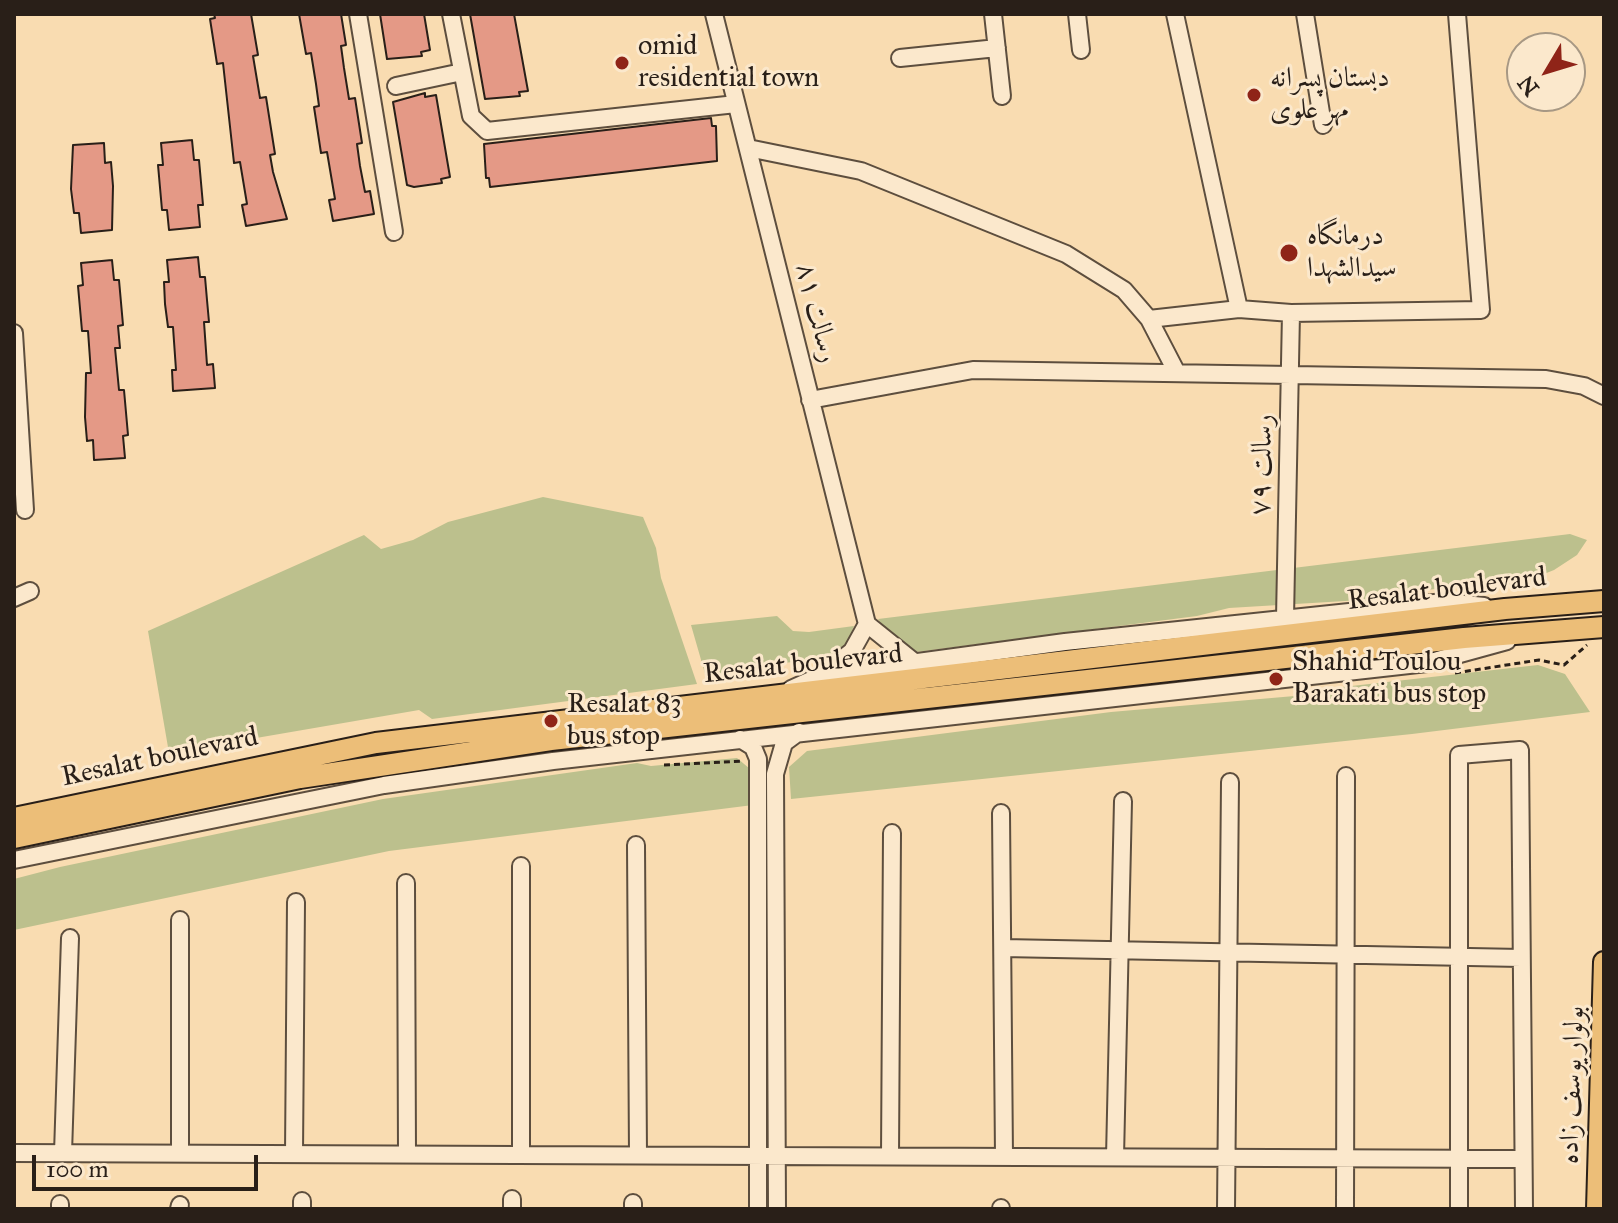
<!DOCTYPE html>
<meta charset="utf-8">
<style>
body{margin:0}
#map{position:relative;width:1618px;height:1223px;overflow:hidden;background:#f9dcb1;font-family:"IM FELL Great Primer",serif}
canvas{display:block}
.frame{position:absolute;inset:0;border:16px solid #291f18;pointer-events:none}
.north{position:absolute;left:1506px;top:32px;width:80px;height:80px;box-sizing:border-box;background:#fbe8cc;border:2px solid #a79884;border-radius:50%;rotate:232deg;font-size:22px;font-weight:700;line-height:32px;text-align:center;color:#291f18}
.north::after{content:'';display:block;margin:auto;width:28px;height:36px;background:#8f2418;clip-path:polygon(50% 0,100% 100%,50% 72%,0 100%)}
.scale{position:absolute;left:32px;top:1155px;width:226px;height:36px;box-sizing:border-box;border:4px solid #291f18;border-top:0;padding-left:10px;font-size:24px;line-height:28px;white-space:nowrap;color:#291f18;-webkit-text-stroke:6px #fbe8cc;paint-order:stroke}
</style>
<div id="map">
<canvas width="1618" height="1223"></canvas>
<div class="frame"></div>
<div class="north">N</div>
<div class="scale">100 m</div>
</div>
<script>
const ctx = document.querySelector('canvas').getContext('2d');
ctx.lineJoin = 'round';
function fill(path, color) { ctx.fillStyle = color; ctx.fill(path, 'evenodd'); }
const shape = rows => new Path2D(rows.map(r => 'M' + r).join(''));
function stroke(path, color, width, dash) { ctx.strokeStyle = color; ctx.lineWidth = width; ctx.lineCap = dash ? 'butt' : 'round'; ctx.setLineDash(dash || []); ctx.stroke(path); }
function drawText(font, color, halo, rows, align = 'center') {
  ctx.font = font + ' "IM FELL Great Primer",Amiri,serif'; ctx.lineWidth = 6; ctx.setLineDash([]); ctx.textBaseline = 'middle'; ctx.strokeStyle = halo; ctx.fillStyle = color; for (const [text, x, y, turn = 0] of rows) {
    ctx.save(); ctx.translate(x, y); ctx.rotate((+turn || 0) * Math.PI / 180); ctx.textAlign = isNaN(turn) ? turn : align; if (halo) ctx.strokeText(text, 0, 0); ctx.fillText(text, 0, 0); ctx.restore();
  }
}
fill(shape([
 [543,497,643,517,656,548,661,578,697,684,432,719,419,710,169,753,148,631,364,535,381,549,413,540,448,522],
 [1570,534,1587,540,1577,555,1554,570,1514,586,1461,586,1418,591,1395,598,1229,608,1197,616,916,652,893,641,878,619],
 [777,616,793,631,809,632,854,626,847,645,829,659,747,666,732,675,706,677,691,625],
 [1538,665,1565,674,1590,712,1412,734,791,799,789,767,807,751,1111,712,1306,695,1325,689],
 [737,758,750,769,753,805,389,851,14,930,14,879,60,867,383,799,637,763,651,766]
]), '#bcc08d');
const building = shape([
 [214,14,251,14,258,55,253,56,260,98,266,97,275,154,270,155,273,172,287,219,246,226,242,205,247,204,240,162,234,163,223,63,217,64,210,19,215,18,214,14],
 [299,14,341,14,346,45,341,46,344,68,349,99,355,98,362,143,357,144,360,166,365,192,370,191,374,214,333,221,329,200,335,199,327,152,321,153,314,107,319,106,316,84,311,53,306,54,299,14],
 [380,14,424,14,430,50,421,52,422,56,387,59,380,14],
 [470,14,514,14,528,91,519,92,520,96,485,99,470,14],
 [425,93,425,97,436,95,450,177,441,179,442,183,414,187,407,185,393,102,425,93],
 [711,118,712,126,716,126,717,161,490,187,489,178,486,178,484,144,711,118],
 [192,140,194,160,199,160,203,205,198,205,200,227,169,230,167,210,162,210,158,165,163,165,161,143,192,140],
 [104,143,105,163,111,162,113,186,112,230,81,233,79,213,74,213,71,189,73,145,104,143],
 [198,257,200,277,205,277,207,300,209,322,204,322,207,365,213,364,215,388,173,391,172,370,176,370,173,327,168,327,165,304,164,282,169,282,167,260,198,257],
 [112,260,114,280,119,280,123,325,118,326,120,348,115,348,119,390,124,390,128,435,123,436,125,458,94,460,93,440,87,441,85,417,86,373,91,373,88,331,82,331,78,286,83,285,81,263,112,260]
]);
fill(building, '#e49986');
stroke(building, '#291f18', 2);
const minor = shape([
 [358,14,394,232],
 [451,14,471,116,487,131,736,104],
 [714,14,867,624],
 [993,14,1002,96],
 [1077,14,1081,50],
 [1175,14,1239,309],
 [1305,14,1323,125],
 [900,58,997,48],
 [396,86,462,72],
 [748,148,861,171,1066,254,1124,290,1149,319,1177,373],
 [1149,319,1239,309,1291,313,1481,310,1457,14],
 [14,333,25,510],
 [810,400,973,370,1546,379,1584,386,1604,396],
 [14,598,30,591],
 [1285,618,1291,313],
 [867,624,913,661],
 [824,673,852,651,867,624],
 [791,689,822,675,1065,642,1444,602,1484,606],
 [740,739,753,747,758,759,758,1209],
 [1001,813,1004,1157],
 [636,845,638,1155],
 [14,860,384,785,553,761,1427,663,1507,641],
 [521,866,521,1155],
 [406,883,407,1154],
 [180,920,180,1153],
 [1003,948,1521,958],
 [14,1153,1523,1159],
 [63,1153,70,938],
 [294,1154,296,902],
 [890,1156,892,833],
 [1115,1157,1123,801],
 [512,1199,512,1209],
 [633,1203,633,1209],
 [60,1204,60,1209],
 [179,1209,180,1205],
 [302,1209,302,1201],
 [777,1209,775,774,784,743,799,732],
 [1001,1209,1001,1208],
 [1226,1209,1230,782],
 [1345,1209,1346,776],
 [1459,1209,1459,755,1520,750,1524,1209]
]);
const major = shape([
 [14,818,376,743,1505,609,1604,601],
 [14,838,300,778,551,740,1464,638,1604,627],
 [1597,1209,1604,962]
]);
stroke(minor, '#5d4e3e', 20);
stroke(major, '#291f18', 24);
stroke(shape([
 [1455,673,1539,660,1564,665,1587,645],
 [664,765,743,761]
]), '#291f18', 3, [6, 4]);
stroke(minor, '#fbe8cc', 16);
stroke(major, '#ecbe78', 20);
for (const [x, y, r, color] of [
 [622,63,8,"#8f2418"],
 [1254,95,8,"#8f2418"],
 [1289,253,10,"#8f2418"],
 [1276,679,8,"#8f2418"],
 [551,721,8,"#8f2418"]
]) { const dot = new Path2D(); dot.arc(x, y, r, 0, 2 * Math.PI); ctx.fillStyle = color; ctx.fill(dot); stroke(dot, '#fbe8cc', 3); }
drawText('28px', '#291f18', '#fbe8cc', [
 ["omid",638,47],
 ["residential town",638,79],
 ["دبستان پسرانه",1270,79],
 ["مهر علوی",1270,111],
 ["درمانگاه",1307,237],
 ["سیدالشهدا",1307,269],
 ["Shahid Toulou",1292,663],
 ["Barakati bus stop",1292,695],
 ["Resalat 83",567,705],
 ["bus stop",567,737]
], 'left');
drawText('28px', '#291f18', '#fbe8cc', [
 ["رسالت ۸۱",816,313,76],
 ["رسالت ۷۹",1263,465,-88],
 ["Resalat boulevard",1447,590,-7],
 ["Resalat boulevard",803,665,-6],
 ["Resalat boulevard",160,758,-12],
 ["بولوار یوسف زاده",1573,1085,-88]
]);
</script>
